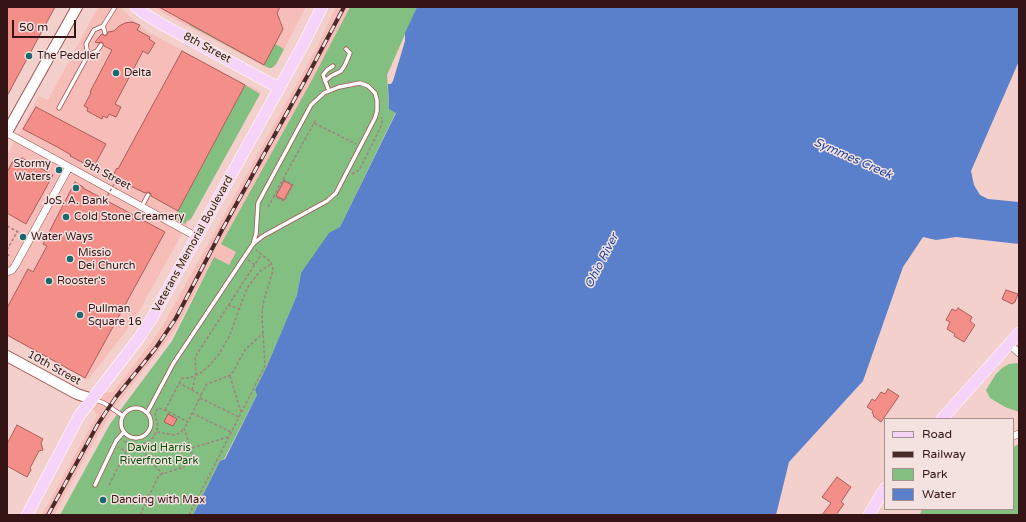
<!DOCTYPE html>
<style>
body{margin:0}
#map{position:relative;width:1026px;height:522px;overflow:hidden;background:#f4d0cd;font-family:"Varela Round",sans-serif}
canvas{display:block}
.frame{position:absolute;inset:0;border:8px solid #341414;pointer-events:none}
.legend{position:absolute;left:884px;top:418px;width:130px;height:92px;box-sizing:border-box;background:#f4e2e0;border:1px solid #a7908e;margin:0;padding:5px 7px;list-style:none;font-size:12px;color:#341414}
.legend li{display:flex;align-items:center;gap:8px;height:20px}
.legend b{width:20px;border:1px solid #a7908e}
.scale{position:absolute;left:12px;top:20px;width:64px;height:18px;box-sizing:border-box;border:2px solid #341414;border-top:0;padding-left:5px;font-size:12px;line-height:14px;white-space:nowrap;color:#341414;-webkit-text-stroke:3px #f4e2e0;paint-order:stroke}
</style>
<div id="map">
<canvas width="1026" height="522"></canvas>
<div class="frame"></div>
<ul class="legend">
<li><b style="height:5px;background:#f6d4fa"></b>Road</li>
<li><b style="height:5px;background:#4b2a2a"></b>Railway</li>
<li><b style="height:11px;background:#82bf80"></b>Park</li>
<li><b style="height:11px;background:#5a7fcb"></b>Water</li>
</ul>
<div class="scale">50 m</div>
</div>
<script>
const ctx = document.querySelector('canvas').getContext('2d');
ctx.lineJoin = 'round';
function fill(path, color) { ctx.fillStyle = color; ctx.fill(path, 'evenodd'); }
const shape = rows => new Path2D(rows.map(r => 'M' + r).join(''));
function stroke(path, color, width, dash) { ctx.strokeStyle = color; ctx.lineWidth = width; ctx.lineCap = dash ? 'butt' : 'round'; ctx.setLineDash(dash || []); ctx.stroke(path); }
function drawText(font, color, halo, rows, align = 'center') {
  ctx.font = font + ' "Varela Round",sans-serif'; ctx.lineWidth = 3; ctx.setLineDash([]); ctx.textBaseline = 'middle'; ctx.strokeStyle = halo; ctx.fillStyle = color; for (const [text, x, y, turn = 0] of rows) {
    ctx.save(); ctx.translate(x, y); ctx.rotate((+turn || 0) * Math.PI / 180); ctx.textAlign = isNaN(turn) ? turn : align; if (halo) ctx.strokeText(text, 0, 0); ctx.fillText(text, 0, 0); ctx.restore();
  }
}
fill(shape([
 [98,7,120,7,131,18,148,32,261,92,138,313,126,331,88,380,7,336,7,155,39,96,48,100],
 [154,7,306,7,275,67,267,68,163,13],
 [336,7,350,7,313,78,221,244,236,252,229,265,214,257,178,325,166,342,116,405,93,443,54,515,42,515,97,415,93,409,104,393,113,392,149,346,163,325,315,51]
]), '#f7bdb9');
fill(shape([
 [350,7,417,7,387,75,389,109,396,112,340,227,301,273,297,295,267,366,255,390,257,395,224,459,220,461,193,515,60,515,110,424,172,341,214,257,229,265,236,252,221,244,313,78],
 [190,24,264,64,275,44,284,49,276,64,272,68,269,68,189,25],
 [245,85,260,94,191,219,187,221,185,224,178,221,174,218],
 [1017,363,1019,364,1019,412,1005,407,990,398,986,390,996,374,1002,368,1009,364],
 [1019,444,1019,515,920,515,921,511,923,509,1013,509,1013,447]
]), '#82bf80');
fill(shape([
 [417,7,1019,7,1019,61,971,171,974,185,980,195,988,199,1019,202,1019,244,956,237,936,240,923,237,903,267,863,381,789,462,776,515,193,515,220,461,225,459,257,395,255,390,267,366,297,295,301,273,329,233,340,227,396,113,389,109,388,84,391,84,393,81,405,41,405,33]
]), '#5a7fcb');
const building = shape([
 [7,7,55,7,7,96,7,7],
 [159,7,280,7,277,13,283,29,264,65,159,7],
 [132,22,140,25,137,30,150,37,149,39,155,43,148,54,143,51,115,104,121,107,116,117,109,114,107,118,103,116,102,119,87,111,88,108,84,106,91,93,90,92,112,50,104,46,102,42,98,43,95,42,100,36,102,34,106,36,108,32,114,31,119,26,125,23,132,22],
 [182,51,245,85,178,211,151,196,151,194,149,192,145,193,112,177,117,168,118,169,182,51],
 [36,107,106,144,93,168,70,156,71,155,61,149,23,129,36,107],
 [22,158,53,175,26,224,7,213,7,172,13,161,22,158],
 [284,181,292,185,284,200,276,196,284,181],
 [75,182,83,187,83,188,165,232,85,378,7,335,7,308,28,269,33,272,47,246,43,244,75,182],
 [1006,290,1018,294,1015,302,1012,304,1002,299,1006,290],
 [958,308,972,317,970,321,975,325,964,342,954,336,955,334,947,329,950,322,946,320,952,309,956,311,958,308],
 [888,389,899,396,881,422,873,416,874,415,872,413,873,411,867,407,872,399,875,401,881,392,885,394,888,389],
 [168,414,177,419,173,426,164,422,168,414],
 [17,425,43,439,41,443,43,450,39,451,30,468,31,470,27,477,7,466,7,444,17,425],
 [837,477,851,487,841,502,844,504,836,515,822,515,831,503,822,497,837,477]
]);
fill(building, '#f38e89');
stroke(building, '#ab5e5b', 1);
const lane = shape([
 [103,26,105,33],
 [88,55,97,51,101,45],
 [325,81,331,76,341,71,345,65,350,53,346,49],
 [329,91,323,75,327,70,333,66],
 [59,108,88,55,86,44,94,30,103,26,115,7],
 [142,206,148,195],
 [93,399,104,403,123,416],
 '121 423a15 15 0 1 1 30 0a15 15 0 1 1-30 0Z',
 [147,413,173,364,253,244,263,236,327,201,336,193,375,118,377,111,377,100,375,93,368,86,360,83,339,87,324,93,311,105,258,203,256,234,253,244],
 [95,485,116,441,124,432]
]);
const street = shape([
 [7,133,197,237],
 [7,272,12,270,15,266,69,167],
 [1009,344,1019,353],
 [1013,436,1019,434]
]);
const secondary = shape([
 [7,132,77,7],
 [7,356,77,394,92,399]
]);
const primary = shape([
 [136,7,145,14,165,26,279,88],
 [942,419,1019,333],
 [27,515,79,416,139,338,152,318,303,45,322,7],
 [869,515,885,488]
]);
stroke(lane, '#a35754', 5);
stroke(street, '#a35754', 8);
stroke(secondary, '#a35754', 12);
stroke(primary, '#fff', 12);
stroke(shape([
 [314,123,316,119],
 [352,174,359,170,362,165,382,124,382,117],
 [283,179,293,185,284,201,274,196,283,179,314,123,356,144],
 [268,207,274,196],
 [7,226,22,234],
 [7,250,17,232],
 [7,254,10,256],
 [248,260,255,265],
 [228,305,240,309],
 [230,376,241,412],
 [192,390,196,374,195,357,261,255],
 [201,395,207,384,231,375,245,350,263,333],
 [200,398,239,417],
 [165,410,182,378,189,378,199,374,210,365,219,354,229,337,247,288,260,271,271,264],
 [192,413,231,432],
 [157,432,174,435,180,433,184,428],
 [124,441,131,444,140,445,146,443,154,437,158,427,155,413,158,408,165,410,188,422,201,395,179,383],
 [143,444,147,458,163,474],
 [192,448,228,437],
 [126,452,130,444],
 [109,485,126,452,119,447],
 [140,515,159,475,184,467,192,452,184,428,188,422],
 [189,515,265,366,262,315,263,304,273,270,271,262,256,250]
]), '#a3817f', 1.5, [3, 2]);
stroke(lane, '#fff', 3.5);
stroke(street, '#fff', 7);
stroke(secondary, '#fff', 10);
stroke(primary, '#f6d4fa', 11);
const rail = shape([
 [48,515,98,424,116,397,155,349,176,318,222,230,309,73,344,7]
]);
stroke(rail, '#4b2a2a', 4);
stroke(rail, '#f4e2e0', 2.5, [8]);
stroke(shape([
 [105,200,117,179]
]), '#a3817f', 1.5, [3, 2]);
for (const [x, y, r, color] of [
 [29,56,4,"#1c686f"],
 [116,73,4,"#1c686f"],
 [59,170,4,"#1c686f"],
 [76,188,4,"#1c686f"],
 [66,217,4,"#1c686f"],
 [23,237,4,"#1c686f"],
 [70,259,4,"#1c686f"],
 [49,281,4,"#1c686f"],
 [80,315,4,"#1c686f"],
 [103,500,4,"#1c686f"]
]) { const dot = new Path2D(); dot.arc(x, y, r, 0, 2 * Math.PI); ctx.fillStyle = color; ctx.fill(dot); stroke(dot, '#f4e2e0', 1.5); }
drawText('11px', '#341414', '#f4e2e0', [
 ["8th Street",207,48,28],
 ["9th Street",107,175,28],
 ["Veterans Memorial Boulevard",193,244,-61],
 ["10th Street",54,368,29]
]);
drawText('11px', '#341414', '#f4e2e0', [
 ["The Peddler",37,56],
 ["Delta",124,73],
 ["Stormy",51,164,"right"],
 ["Waters",51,177,"right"],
 ["JoS. A. Bank",76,201,"center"],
 ["Cold Stone Creamery",74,217],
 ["Water Ways",31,237],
 ["Missio",78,253],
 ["Dei Church",78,266],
 ["Rooster's",57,281],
 ["Pullman",88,309],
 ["Square 16",88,322],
 ["Dancing with Max",111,500]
], 'left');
drawText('11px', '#004e04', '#f4e2e0', [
 ["David Harris",159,448],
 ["Riverfront Park",159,461]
]);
drawText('italic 12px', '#1c449e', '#f4e2e0', [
 ["Symmes Creek",853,159,24],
 ["Ohio River",602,261,-63]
]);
</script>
